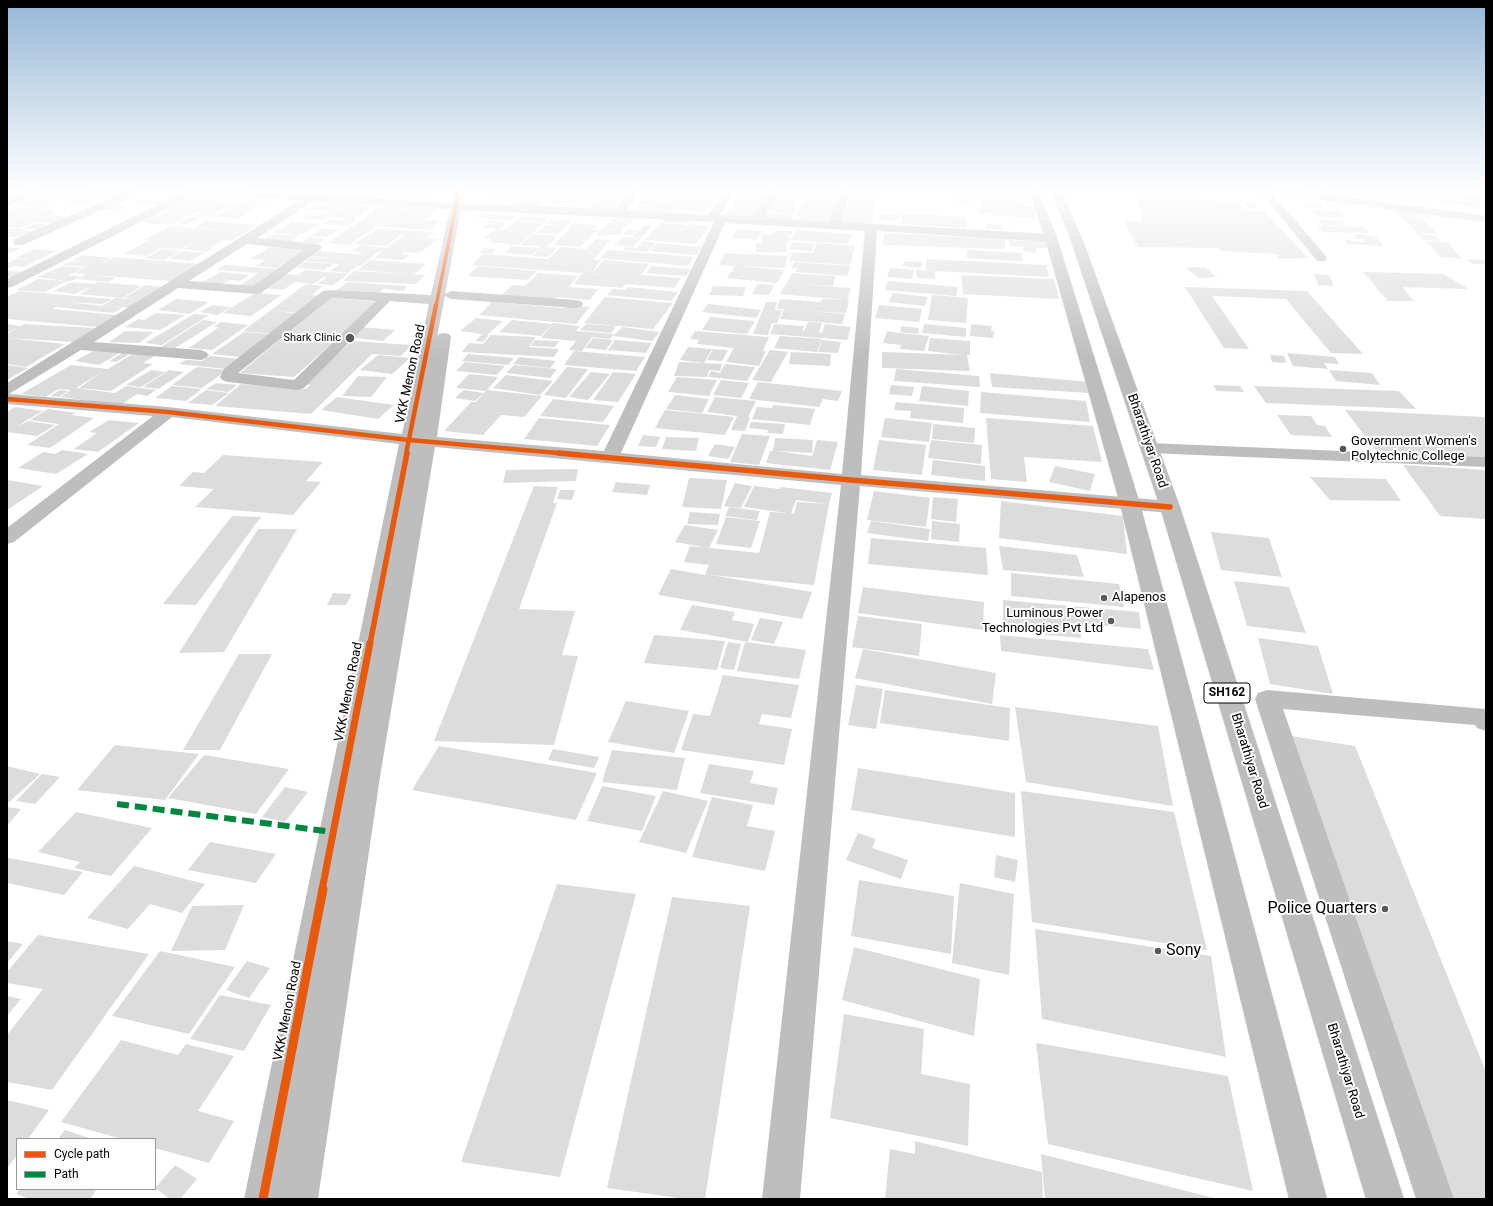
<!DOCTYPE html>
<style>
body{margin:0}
#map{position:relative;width:1493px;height:1206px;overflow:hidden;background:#fff;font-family:Roboto,sans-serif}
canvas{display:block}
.frame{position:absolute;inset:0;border:8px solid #000;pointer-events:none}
.legend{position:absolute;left:16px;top:1138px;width:140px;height:52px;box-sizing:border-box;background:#fff;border:1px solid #999;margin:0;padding:5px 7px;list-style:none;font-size:12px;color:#000}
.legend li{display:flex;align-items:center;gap:8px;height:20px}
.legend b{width:20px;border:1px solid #999}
</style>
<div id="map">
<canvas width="1493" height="1206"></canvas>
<div class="frame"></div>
<ul class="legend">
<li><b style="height:5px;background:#e8590c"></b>Cycle path</li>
<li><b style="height:5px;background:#00873e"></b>Path</li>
</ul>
</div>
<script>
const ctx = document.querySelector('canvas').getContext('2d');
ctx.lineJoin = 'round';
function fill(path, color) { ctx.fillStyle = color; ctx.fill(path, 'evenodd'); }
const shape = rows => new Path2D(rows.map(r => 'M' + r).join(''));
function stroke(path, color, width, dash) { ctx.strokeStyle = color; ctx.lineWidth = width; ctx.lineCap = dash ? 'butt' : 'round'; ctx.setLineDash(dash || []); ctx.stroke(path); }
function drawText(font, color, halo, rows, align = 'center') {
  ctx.font = font + ' Roboto,sans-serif'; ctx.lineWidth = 4; ctx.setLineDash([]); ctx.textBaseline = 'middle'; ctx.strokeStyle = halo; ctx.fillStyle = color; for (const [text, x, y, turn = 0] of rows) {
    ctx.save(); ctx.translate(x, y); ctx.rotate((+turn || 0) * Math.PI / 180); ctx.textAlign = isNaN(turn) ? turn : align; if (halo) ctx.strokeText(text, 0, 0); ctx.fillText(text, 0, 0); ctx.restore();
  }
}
fill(shape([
 [309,191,330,191,320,196,303,194],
 [337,191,354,191,346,195,331,194],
 [357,191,383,191,376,197,351,196],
 [390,191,435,191,427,197,384,196],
 [489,191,527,191,519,196,484,194],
 [530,191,556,191,535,207,510,205],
 [561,191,580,193,567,204,547,202],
 [647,191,685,191,680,196,683,196,679,203,668,214,631,212,637,206,663,207,655,206,660,201,672,202,677,196,674,195,671,199,641,197],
 [687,191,723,191,718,198,683,195],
 [740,191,771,191,753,219,724,217],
 [778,191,840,191,837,199,806,197,807,194,800,194,793,208,795,208,792,214,771,212,773,207,766,207,777,193,792,194,788,200,790,200,793,193,777,192],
 [847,191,877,191,875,201,857,201,878,202,871,224,840,222,849,200,845,200],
 [1363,191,1380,191,1385,195,1367,194],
 [1384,191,1396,191,1403,197,1390,196],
 [1401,191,1422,191,1437,201,1412,200],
 [957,192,1022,194,1022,205,1034,206,1035,219,977,213,979,203,1001,204,967,201,967,205,956,204],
 [583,193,601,194,593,201,575,199],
 [604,193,627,195,609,211,585,210],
 [1432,193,1486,197,1486,210,1480,204,1477,204,1482,207,1446,205],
 [47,194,65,196,33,207,20,205],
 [686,196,716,198,710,206,693,204,708,206,702,212,676,209,682,203,679,203],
 [73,197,94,199,85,203,63,201],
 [192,197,216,200,212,202,235,204,217,213,213,213,218,214,211,217,195,216,202,212,195,212,171,225,142,223],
 [642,198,660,199,655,206,638,204,641,202,638,201],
 [807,198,837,200,834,207,821,206,837,208,831,223,799,220,802,216,795,215],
 [1136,198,1235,201,1244,209,1264,211,1308,258,1280,259,1276,254,1222,251,1219,248,1138,247,1124,222,1143,220],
 [119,199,129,200,115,206,126,207,119,211,98,210],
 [142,200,164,202,158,205,136,203],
 [246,200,269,201,237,219,214,217],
 [46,202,57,203,42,209,59,211,49,215,70,217,55,223,34,222,19,228,7,227,7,224,39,211,7,223,7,211,16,207,29,209],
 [329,202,350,203,336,212,308,209,317,204,324,205],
 [1243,202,1253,202,1257,208,1248,208],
 [351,204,374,206,353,219,357,220,347,226,323,224,331,219,341,220,344,218,329,217,324,220,302,218,308,215,318,216,324,212,336,213],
 [385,204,408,206,383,224,410,206,439,209,423,220,440,221,429,230,376,226,349,245,328,243],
 [1302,204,1321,205,1324,209,1305,208],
 [1310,210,1339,211,1346,218,1317,217],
 [1393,210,1427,212,1431,217,1397,215],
 [483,213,516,216,510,220,477,218],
 [532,213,539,214,535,217,549,218,544,222,516,220,520,216,527,217],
 [765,213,794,215,791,221,762,219],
 [880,213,899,214,899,221,879,220],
 [901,213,968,217,966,228,902,224],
 [1401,216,1421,217,1438,234,1417,233],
 [191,217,202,218,187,224,177,223],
 [615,217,635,219,622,230,620,235,596,235,600,229,621,230,603,228],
 [664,218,688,219,686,223,661,222],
 [550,219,572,221,558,234,536,233,545,225,564,226,545,224],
 [1318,219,1342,221,1346,226,1323,225],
 [206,221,257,225,245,232,194,227],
 [490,221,507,222,499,229,482,228],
 [516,221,544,223,518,245,488,242,492,239,483,238,495,230,504,230],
 [292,222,319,224,300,235,273,233],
 [35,223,49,225,38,230,24,228],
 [574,223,598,225,593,229,598,230,580,247,553,245,571,228,578,228,569,227],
 [660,223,686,225,682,230,678,230,675,234,677,231,682,231,688,224,710,226,696,244,644,240],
 [988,224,1003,225,1001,230,986,228],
 [644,225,653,225,642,237,632,237],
 [171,226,246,232,231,241,224,240,212,247,200,246,213,248,205,252,183,249,191,245,189,245,180,249,161,248,146,256,123,254,150,240,143,240],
 [1317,226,1363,227,1370,233,1323,232],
 [7,228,29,230,28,231,38,231,26,237,16,237,23,233,14,237,7,236],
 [323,228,339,230,326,237,310,236],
 [378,229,433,232,427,237,407,236,439,239,419,253,404,252,401,254,410,255,403,260,374,258,381,252,389,253,379,251,361,266,305,261,311,257,355,260,311,256,319,251,368,255,360,254,362,252,351,251,361,245,386,248,405,235,401,235,386,246,354,244],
 [628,229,637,230,632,235,623,235],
 [738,229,763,231,756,240,731,238],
 [795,230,852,234,848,244,790,240],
 [774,231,792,231,792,235,789,235,789,243,786,243,786,252,756,252,756,243,761,243,761,234,774,234],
 [884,233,1005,239,1005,249,883,245],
 [274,234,300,236,288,243,261,241],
 [533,234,559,236,546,247,557,248,549,257,533,256,541,246,520,245],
 [1354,234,1375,236,1384,246,1347,244,1345,240,1365,242,1364,239,1357,239],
 [1418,234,1435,235,1440,241,1423,240],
 [309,237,326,239,318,244,301,242],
 [623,237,641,238,633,247,615,245],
 [596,239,610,240,582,273,472,265,483,254,549,259,560,247,587,249],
 [1025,239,1047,241,1048,248,1036,248,1036,253,1023,251,1023,247,1010,246,1010,240,1025,241],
 [643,241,656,243,647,252,622,250,625,247,637,248],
 [1426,241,1447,242,1462,259,1441,257],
 [793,242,815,244,811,251,789,249],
 [657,243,702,247,696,255,650,251],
 [817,243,855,246,850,265,789,261,793,252,813,253],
 [271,246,308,249,277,268,255,266,265,260,250,259],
 [512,246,539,248,532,255,505,253],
 [7,247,21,248,7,254],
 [485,248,496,249,491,254,479,253],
 [35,249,56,251,37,260,15,258],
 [162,249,181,251,164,260,145,258],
 [609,250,694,257,687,266,600,258],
 [967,250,1022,253,1023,261,967,258],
 [184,251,204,253,189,261,169,258],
 [725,253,788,256,784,268,739,266,784,270,777,283,727,278,735,266,719,265],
 [83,255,111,258,102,263,94,263,103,263,115,257,200,264,170,281,92,275,116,278,108,282,77,279,87,274,74,273,86,267,63,265,72,261,83,262,73,260],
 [17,259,37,260,24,267,14,266,7,269,7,263],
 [926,259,1046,265,1049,277,935,271,935,279,917,278,916,270,931,271,926,270],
 [1466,259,1486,260,1486,264,1472,264],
 [370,260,426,264,414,274,425,275,416,284,343,281,354,271,411,274,358,270],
 [593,260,601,260,594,270,590,270,594,271,592,274,604,260,649,264,641,275,681,278,674,288,626,284,622,288,574,284],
 [905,261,923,262,921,268,902,266],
 [305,262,333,264,324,270,296,268],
 [794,262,851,266,847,276,796,272,798,268,792,268],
 [340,264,357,266,348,273,330,271],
 [225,265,278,269,252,287,239,286,258,273,217,270],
 [63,266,83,268,68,275,81,277,71,281,67,281,45,292,16,290,38,279,65,281,37,277],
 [479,266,537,271,527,280,467,276],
 [652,266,691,269,686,276,646,273],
 [1204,267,1217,277,1199,278,1186,268],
 [890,268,914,270,912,279,887,277],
 [7,270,23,272,11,277,7,277],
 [305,270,349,274,333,285,317,284,327,277,324,277,314,284,295,282,283,290,265,288,284,274,298,275],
 [221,272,250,275,240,281,230,280,220,285,200,283],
 [1363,272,1444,274,1468,289,1402,287,1414,301,1388,301],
 [538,273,578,276,568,287,598,289,590,300,556,297,553,300,501,296,512,285,525,286],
 [792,273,836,276,833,286,787,283],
 [1314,274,1329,275,1334,286,1318,285],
 [961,275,1054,279,1059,299,963,294],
 [888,281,958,287,956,296,885,290],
 [72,282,95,284,97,282,142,286,122,298,80,294,90,288,87,288,75,294,53,291],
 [348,282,408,286,403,291,384,289,378,294,336,291],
 [786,283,851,288,847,300,780,294],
 [306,284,323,286,311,295,322,296,300,313,278,311,300,314,275,334,243,331],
 [757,284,774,285,769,295,752,294],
 [146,285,164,287,142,300,124,298],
 [713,286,746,287,743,296,709,295],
 [628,287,678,292,671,301,607,295,613,289,625,290],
 [1185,287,1307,291,1363,354,1331,353,1286,299,1212,296,1249,349,1224,348],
 [19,291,112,299,102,304,66,302,102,306,115,298,141,300,129,308,112,306,122,308,113,313,56,307,52,309,118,315,98,327,7,319,7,297],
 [255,293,282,295,251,316,223,313],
 [893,293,928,297,925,306,889,302],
 [932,295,968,298,966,323,928,320],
 [605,297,673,303,653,329,584,323],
 [330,298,379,302,294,377,240,373],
 [176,299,209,302,189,314,158,310],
 [780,299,821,302,822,299,849,300,846,313,807,311,845,314,842,324,780,319,784,309,777,309],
 [492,302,563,308,565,305,590,307,576,324,479,315],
 [766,302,777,302,775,310,782,310,777,323,772,323,768,335,753,334],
 [708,304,761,310,756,318,702,312],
 [212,305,231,307,218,315,200,312],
 [879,305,922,309,919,322,875,318],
 [156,313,185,315,160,330,125,327,138,319,144,320],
 [194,314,209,315,162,345,145,343],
 [710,317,755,321,747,334,702,330],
 [476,318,503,321,487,335,489,335,483,342,475,341,482,334,460,331],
 [203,320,217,322,175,348,161,347],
 [512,320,552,324,541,336,499,332],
 [221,322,248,325,212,350,189,348,219,327,214,327],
 [808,322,822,323,819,332,822,333,825,324,851,327,847,340,770,334,774,324,804,326,802,331,804,331],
 [553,323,580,326,576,331,614,334,610,339,592,337,582,351,569,350,576,341,541,338],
 [7,324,21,326,7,333],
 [24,324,95,328,74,342,7,338,7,334],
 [586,324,616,326,611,333,580,330],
 [924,324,966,328,966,337,922,333],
 [971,324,992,326,991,331,994,331,993,338,970,336],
 [901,326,919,328,918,334,900,332],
 [360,327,395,330,383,341,347,337],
 [622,327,660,332,652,341,613,336],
 [125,331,154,332,139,343,109,342],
 [695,331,769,337,763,351,766,351,759,366,726,362,734,348,697,344,699,340,690,339],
 [887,331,900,333,929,336,924,351,900,349,901,345,883,343],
 [244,332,271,334,240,357,212,354],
 [491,335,536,337,529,347,559,349,554,357,462,352,469,343,483,344],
 [780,336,822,339,817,352,774,348],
 [7,338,65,344,26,367,7,364],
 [593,338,613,340,606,350,585,348],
 [930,338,970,341,970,355,967,355,970,371,882,368,882,352,963,355,928,351],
 [535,340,559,341,555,347,531,346],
 [615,340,652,343,646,353,608,350],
 [822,340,841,342,838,353,818,352],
 [352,341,412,345,401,356,372,354,311,414,215,406,241,384,305,389,311,385,304,384],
 [688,347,712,349,704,363,680,360],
 [97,349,121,352,99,365,75,361],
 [713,349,728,350,722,361,707,360],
 [770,350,788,352,771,382,752,380],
 [574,351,645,357,636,371,564,365],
 [124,352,132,353,116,362,109,361],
 [791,352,831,354,830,366,789,364],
 [134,353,154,356,143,363,153,364,111,391,79,388,102,372,76,388,115,393,126,386,156,390,147,396,137,394,121,405,61,397,71,390,59,389,45,397,21,394,71,365,108,369],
 [1287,353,1335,357,1339,364,1324,363,1328,369,1293,366],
 [468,354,514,358,508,365,462,361],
 [378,355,410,358,392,374,360,370],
 [1270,355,1284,356,1286,363,1272,362],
 [210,356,241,359,227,369,179,364,186,360,202,361],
 [519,357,556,361,550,368,513,364],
 [465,362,505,366,497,375,456,371],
 [679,362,722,364,720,371,709,370,707,377,674,376],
 [725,364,755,367,747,381,708,377,711,371,720,373],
 [7,365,28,368,7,380],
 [514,365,557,369,550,378,506,373],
 [197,367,227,370,202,388,172,385],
 [567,367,588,369,566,398,544,395],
 [896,369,979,376,980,387,894,381],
 [151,370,165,372,141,387,126,385],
 [169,370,184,372,158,389,143,387],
 [1329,370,1372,373,1380,385,1336,381],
 [591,372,610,374,588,400,569,397],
 [613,372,636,374,618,402,593,400],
 [990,373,1089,382,1089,393,992,387],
 [469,374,498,377,487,390,542,396,524,417,501,415,483,435,444,431,471,402,476,402,486,391,456,388],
 [506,375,553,381,540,395,493,388],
 [358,376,387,377,371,397,342,396],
 [677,377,717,380,709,396,668,392],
 [721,380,749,383,741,398,713,395],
 [758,382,842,391,838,401,823,399,819,407,749,399],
 [216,383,237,385,228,392,206,389],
 [891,385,914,387,912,396,889,394],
 [1213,385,1240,386,1244,392,1217,391],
 [172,386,202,389,186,401,155,398],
 [922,386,969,391,968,406,919,401],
 [1254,386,1399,391,1416,409,1266,403],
 [60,390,68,391,59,397,50,396],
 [206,390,229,393,212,405,188,403],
 [464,390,484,393,475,401,455,398],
 [981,392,1086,401,1090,422,980,413],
 [675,395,709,399,702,413,666,409],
 [337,397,394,405,378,419,321,410],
 [715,397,756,401,748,417,750,417,745,431,731,430,737,416,707,412],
 [553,399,614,406,603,422,540,416],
 [896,402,964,408,963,423,910,418,911,411,894,410],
 [773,405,815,409,810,425,752,419,757,407,772,408],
 [15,407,43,411,27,420,25,420,27,420,17,427,28,421,55,425,37,436,7,432,7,412],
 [48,409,76,413,72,415,94,418,50,448,27,445,59,424,30,420],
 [665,410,734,417,725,435,655,428],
 [1345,410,1484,417,1486,419,1486,457,1377,452],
 [1277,415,1311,416,1317,425,1325,426,1332,437,1291,435],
 [539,418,610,425,597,446,524,439],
 [885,418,932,423,929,442,881,437],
 [986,418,1093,426,1102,462,1024,457,1027,482,991,479],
 [109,420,139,423,98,452,74,449,97,433,89,432],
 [751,422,785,424,783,434,767,433,768,430,749,428],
 [933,424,975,428,974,443,932,439],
 [742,434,770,436,759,465,730,462],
 [643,435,660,437,656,447,638,446],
 [666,437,699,438,696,451,662,449],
 [775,438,813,440,812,453,777,451,812,456,817,440,838,442,830,470,766,463,770,451,773,451],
 [879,440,926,445,922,475,873,470],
 [931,440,982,445,981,464,928,458],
 [715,444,735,447,728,459,708,456],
 [62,450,88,454,56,474,18,468,43,452,55,454],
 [223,455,323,462,306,481,321,482,293,515,195,507,214,489,179,486,193,472,204,473],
 [933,460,985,466,985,481,931,475],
 [1403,465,1486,470,1486,519,1440,516],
 [1055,466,1095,474,1090,491,1049,482],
 [578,469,576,481,503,483,506,470],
 [1310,477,1386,479,1401,501,1330,500],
 [689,478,727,480,721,509,682,507],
 [7,480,43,486,7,510],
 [616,482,650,485,647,495,612,492],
 [735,483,752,486,741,508,724,506],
 [534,486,558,487,553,503,557,503,519,609,575,611,562,655,578,656,554,745,434,741],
 [754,486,780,489,781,487,832,493,829,504,796,500,791,513,794,514,797,502,829,504,814,585,711,575,812,592,802,619,658,595,671,569,705,575,709,565,684,562,690,546,759,553,770,512,787,513,744,507],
 [560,490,575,490,572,500,557,499],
 [874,491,930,498,926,527,867,520],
 [933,497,958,499,956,522,931,519],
 [1001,501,1123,516,1127,554,999,538],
 [729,507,760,511,757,520,725,516],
 [690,512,720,514,718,525,687,524],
 [232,516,261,517,196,605,163,604],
 [726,517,760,521,751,548,716,544],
 [871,521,930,529,928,541,867,533],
 [932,521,960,524,959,542,931,539],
 [685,525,718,530,709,548,675,542],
 [258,529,297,529,224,652,179,653],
 [1211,532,1269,538,1282,577,1221,570],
 [871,538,986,548,988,575,868,564],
 [999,546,1077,555,1084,577,1003,570],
 [1011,573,1119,584,1124,607,1011,596],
 [1234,581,1289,587,1306,633,1247,626],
 [863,587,984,602,983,630,858,613],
 [333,593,352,594,346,605,327,605],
 [1003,600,1139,612,1141,629,1079,623,1081,638,1003,631],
 [692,605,735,612,732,620,754,624,748,642,680,630],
 [858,616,922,624,919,656,852,647],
 [760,618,783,622,774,644,751,640],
 [654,635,725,641,717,670,644,663],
 [1000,635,1148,649,1154,670,1001,651],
 [1258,638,1318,646,1333,694,1270,684],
 [728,642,741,644,734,670,720,668],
 [745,642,806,650,799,679,737,671],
 [863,649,996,673,992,704,855,678],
 [239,654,272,654,220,750,183,750],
 [723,675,799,685,791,718,762,714,759,724,792,729,784,765,681,750,693,714,710,716],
 [856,685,883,689,876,729,848,725],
 [885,690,1010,708,1009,741,880,723],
 [626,701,689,711,674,753,608,742],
 [1015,707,1158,726,1173,806,1026,782],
 [1291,736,1355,746,1486,1072,1486,1199,1445,1199],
 [115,745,199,754,165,800,77,790],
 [439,746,597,773,576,820,412,790],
 [553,749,599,757,594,768,548,760],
 [612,750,685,758,677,790,602,782],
 [204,755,289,769,256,814,168,798],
 [709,764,754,771,750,783,778,788,774,805,700,793],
 [7,766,40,774,8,803,7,803],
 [858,768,1015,793,1015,837,851,810],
 [42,774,60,777,35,804,16,801],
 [602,786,656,796,642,831,587,821],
 [285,787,308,792,285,822,262,817],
 [663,791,708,801,686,853,639,842],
 [1021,791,1174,812,1207,950,1032,922],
 [712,797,753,805,747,826,775,831,765,871,692,857],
 [7,807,21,809,7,826],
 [76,812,152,828,111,876,74,868,80,862,38,852],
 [858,833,876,839,872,848,908,860,901,879,846,860],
 [210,842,276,854,256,883,188,870],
 [996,855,1018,860,1015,882,994,877],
 [9,858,83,872,64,895,7,883,7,860],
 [134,866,205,884,182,913,150,904,128,929,87,918],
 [859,880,954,896,951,954,851,936],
 [960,883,1014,894,1009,975,952,963],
 [557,884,636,894,560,1177,461,1162],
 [672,897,750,906,705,1199,686,1199,607,1188],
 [244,905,225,950,171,951,192,906],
 [1035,929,1211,956,1226,1057,1042,1019],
 [38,935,149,954,52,1090,7,1082,7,1035,43,989,7,983,7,972],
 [7,941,23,944,7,963],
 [854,947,980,979,974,1036,842,1000],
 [160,951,235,967,189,1034,112,1016],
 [247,961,270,968,249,998,226,990],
 [220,995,271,1005,244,1051,190,1039],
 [7,996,21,999,7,1016],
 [844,1014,924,1029,921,1074,970,1084,968,1146,830,1118],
 [121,1040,178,1055,186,1044,234,1056,198,1111,234,1121,209,1163,155,1148,155,1139,122,1139,61,1122],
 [1036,1043,1228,1076,1253,1191,1048,1144],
 [7,1100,49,1110,28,1139,17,1139,17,1155,7,1168],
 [65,1130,92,1139,58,1139],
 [915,1141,1042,1172,1043,1199,885,1199,890,1149,915,1154],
 [1041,1154,1214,1198,1214,1199,1045,1199],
 [175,1165,197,1179,180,1199,170,1199,155,1188],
 [20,1189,97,1189,90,1199,30,1199,16,1194]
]), '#dcdcdc');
const major = shape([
 [29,191,43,191,42,193,7,206,7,199,29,191],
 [1029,191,1039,191,1057,238,1140,504,1327,1199,1289,1199,1120,504,1045,238,1029,191],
 [1051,191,1061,191,1082,238,1180,507,1404,1199,1366,1199,1160,507,1070,238,1051,191],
 [1274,191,1300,191,1486,216,1486,222,1279,194,1274,191]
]);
stroke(major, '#dbdbdb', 1);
fill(shape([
 [85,191,140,191,139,193,23,245,15,245,13,242,15,239,115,196,90,194,85,191],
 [186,191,242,191,313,194,451,203,454,191,464,191,462,203,615,209,632,191,642,191,627,210,708,215,726,191,736,191,720,215,753,217,769,191,779,191,764,218,829,222,839,191,849,191,841,222,1051,234,1055,235,1057,238,1055,241,1051,242,877,231,861,475,1170,501,1177,503,1180,507,1177,511,1170,513,860,486,800,1199,762,1199,841,485,435,447,380,777,318,1199,244,1199,399,444,172,417,14,542,7,544,7,528,153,416,7,404,7,383,300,200,196,194,12,287,7,288,7,279,186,191],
 [314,201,450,209,431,295,328,290,323,291,224,369,220,377,222,380,228,382,298,390,304,388,390,301,429,304,402,434,168,407,9,394,81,350,201,360,206,358,209,355,206,352,201,350,94,342,178,288,256,294,261,293,322,248,320,245,316,244,257,238,314,201],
 [461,210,714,222,604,451,437,437,451,337,449,334,444,333,439,334,437,336,445,296,451,299,576,308,581,307,583,304,581,301,576,300,451,291,445,294,461,210],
 [725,223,865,231,842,474,621,453,725,223],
 [247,244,304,250,253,286,189,281,247,244],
 [331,298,376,301,294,380,238,373,331,298],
 [1260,191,1270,191,1325,255,1327,258,1325,261,1317,261,1260,191],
 [1322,191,1332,191,1333,197,1332,199,1324,199,1322,191],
 [1149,443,1486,457,1486,467,1149,453,1143,452,1140,448,1143,444,1149,443],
 [1267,690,1486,709,1486,731,1477,728,1475,725,1283,709,1454,1199,1416,1199,1255,699,1258,693,1267,690]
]), '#bebebe');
fill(major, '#bdbdbd');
stroke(shape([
 [117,804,333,832]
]), '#00873e', 6, [12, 6]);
stroke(shape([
 [436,306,459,191]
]), '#e8590c', 3.5);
stroke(shape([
 [7,399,168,412,409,440,570,454],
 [406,454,436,305]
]), '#e8590c', 4.5);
stroke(shape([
 [558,453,851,480,1170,507],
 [370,644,407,453]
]), '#e8590c', 5.5);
stroke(shape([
 [322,890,370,643]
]), '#e8590c', 7);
stroke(shape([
 [263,1199,323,889]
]), '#e8590c', 9);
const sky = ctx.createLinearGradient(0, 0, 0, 359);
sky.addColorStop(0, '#96b7d6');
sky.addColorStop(0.53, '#fff');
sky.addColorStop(1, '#ffffff00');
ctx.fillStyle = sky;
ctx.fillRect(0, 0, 1493, 359);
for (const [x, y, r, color] of [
 [350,338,5,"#595959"],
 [1343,449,4,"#595959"],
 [1104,598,4,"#595959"],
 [1111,621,4,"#595959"],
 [1385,909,4,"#595959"],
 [1158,951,4,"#595959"]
]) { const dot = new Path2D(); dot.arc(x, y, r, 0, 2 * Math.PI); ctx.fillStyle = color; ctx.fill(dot); stroke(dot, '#fff', 1.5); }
drawText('11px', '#000', '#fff', [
 ["Shark Clinic",341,338]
], 'right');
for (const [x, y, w] of [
 [1227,693,46]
]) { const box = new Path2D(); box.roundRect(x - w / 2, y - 10, w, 20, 3); ctx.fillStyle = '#fff'; ctx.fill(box); stroke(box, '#000', 1); }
drawText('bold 12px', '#000', null, [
 ["SH162",1227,693]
]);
drawText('13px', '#000', '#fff', [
 ["VKK Menon Road",411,374,-78],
 ["Bharathiyar Road",1147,441,71],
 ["VKK Menon Road",349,692,-79],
 ["Bharathiyar Road",1249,761,73],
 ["VKK Menon Road",288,1011,-79],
 ["Bharathiyar Road",1345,1071,73]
]);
drawText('13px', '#000', '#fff', [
 ["Government Women's",1351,442],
 ["Polytechnic College",1351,457],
 ["Alapenos",1112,598],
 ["Luminous Power",1103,614,"right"],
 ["Technologies Pvt Ltd",1103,629,"right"]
], 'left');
drawText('16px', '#000', '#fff', [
 ["Police Quarters",1377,909],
 ["Sony",1166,951,"left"]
], 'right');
</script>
